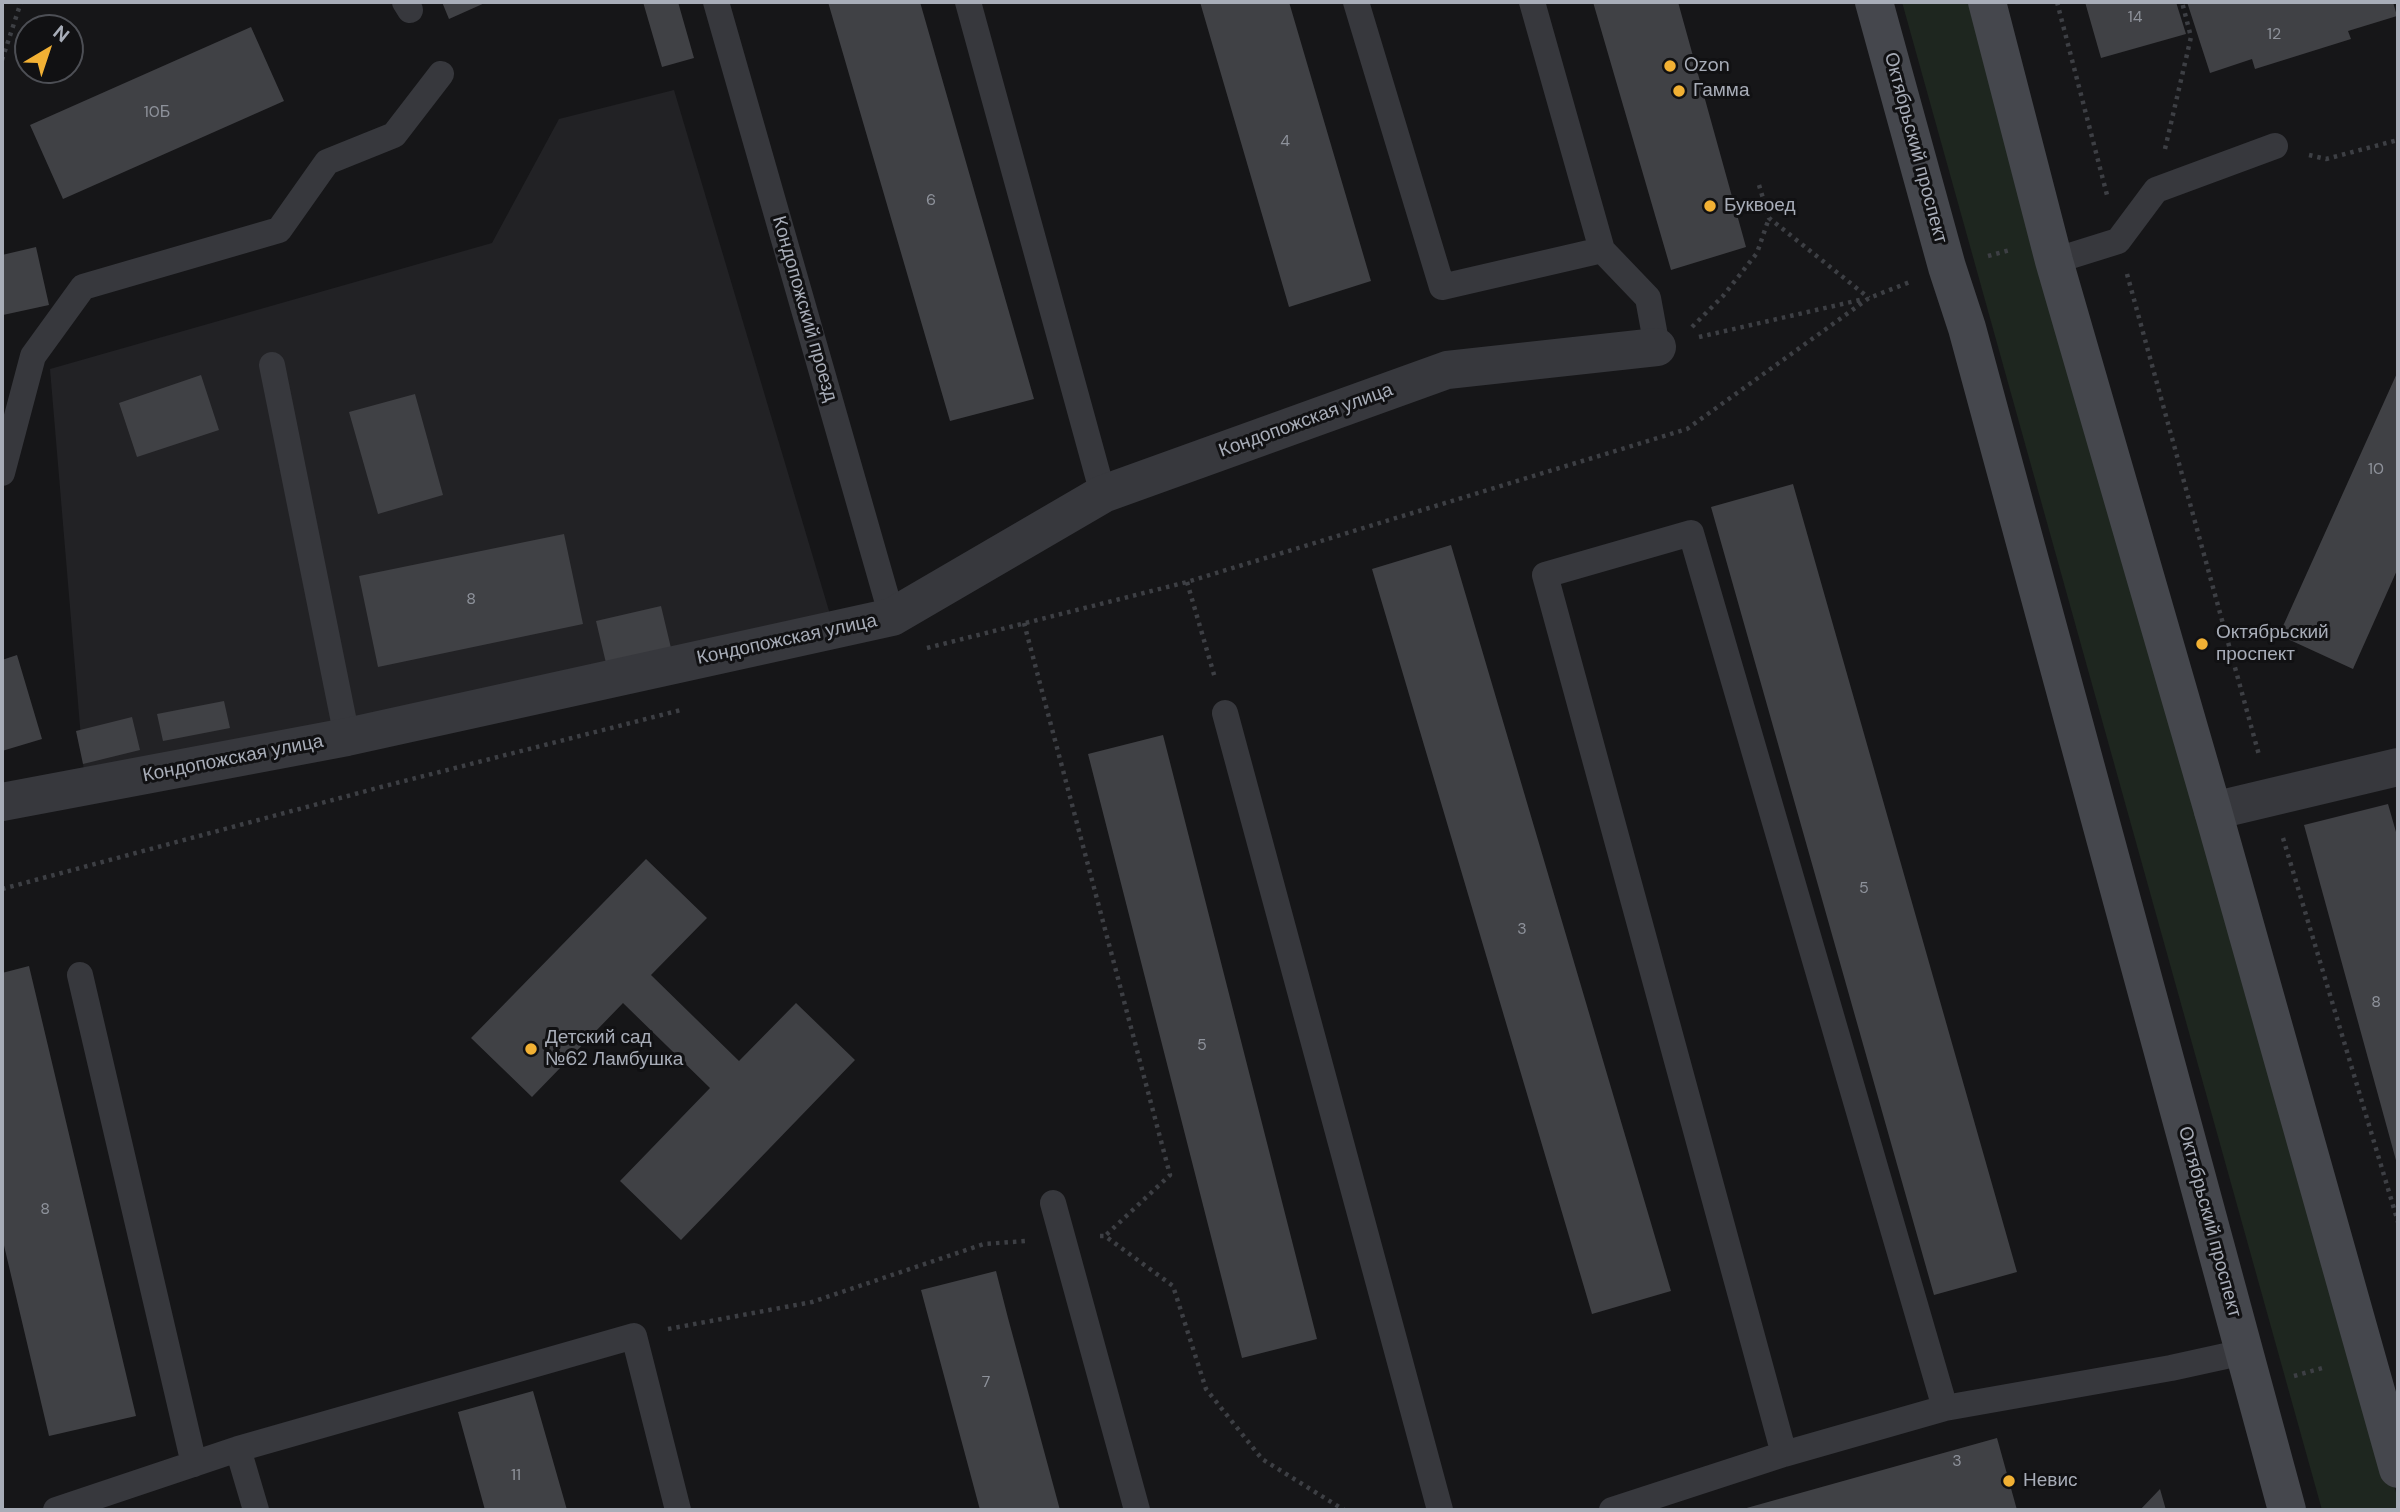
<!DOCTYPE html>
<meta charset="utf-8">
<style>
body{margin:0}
#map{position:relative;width:2400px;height:1512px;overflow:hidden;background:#161618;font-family:"DM Sans",sans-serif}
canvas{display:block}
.frame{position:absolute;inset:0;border:4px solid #a8adb8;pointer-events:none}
.north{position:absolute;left:14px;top:14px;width:70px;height:70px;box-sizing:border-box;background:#111113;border:2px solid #4d4f55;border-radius:50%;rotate:39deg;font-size:19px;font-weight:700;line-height:28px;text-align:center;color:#a8adb8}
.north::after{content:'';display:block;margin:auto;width:24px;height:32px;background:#f2b134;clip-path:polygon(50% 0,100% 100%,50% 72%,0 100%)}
</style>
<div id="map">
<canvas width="2400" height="1512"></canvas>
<div class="frame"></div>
<div class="north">N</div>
</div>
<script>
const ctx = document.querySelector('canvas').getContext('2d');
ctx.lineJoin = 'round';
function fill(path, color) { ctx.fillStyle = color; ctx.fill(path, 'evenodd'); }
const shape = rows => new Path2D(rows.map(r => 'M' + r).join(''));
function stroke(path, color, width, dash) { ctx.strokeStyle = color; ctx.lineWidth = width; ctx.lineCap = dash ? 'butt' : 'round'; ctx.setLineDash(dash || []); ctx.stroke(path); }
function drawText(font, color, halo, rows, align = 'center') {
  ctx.font = font + ' "DM Sans",sans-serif'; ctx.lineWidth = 6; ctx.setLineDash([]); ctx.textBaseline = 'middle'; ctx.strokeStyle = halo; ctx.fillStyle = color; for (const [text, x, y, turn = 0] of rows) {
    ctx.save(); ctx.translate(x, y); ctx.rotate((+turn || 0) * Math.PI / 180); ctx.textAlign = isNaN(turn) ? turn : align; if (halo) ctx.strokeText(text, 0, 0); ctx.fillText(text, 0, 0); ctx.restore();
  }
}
fill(shape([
 [674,90,832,621,84,774,50,369,492,243,559,119]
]), '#222225');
fill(shape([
 [1902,2,1988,2,2398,1500,2398,1510,2322,1510]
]), '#1e261f');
fill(shape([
 [442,2,487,2,449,19],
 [643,2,678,2,694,58,662,67],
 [828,2,920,2,1034,399,950,421],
 [1200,2,1289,2,1371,281,1289,307],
 [1593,2,1678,2,1746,247,1671,270],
 [2085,2,2176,2,2186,34,2101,58],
 [2187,2,2393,2,2397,16,2348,31,2351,39,2255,69,2252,59,2210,73],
 [251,27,284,101,63,199,30,125],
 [36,247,49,305,3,315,2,255],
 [2398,371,2398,568,2353,669,2279,635],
 [201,375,219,430,137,457,119,403],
 [415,394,443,495,378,514,349,412],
 [1793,484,2017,1272,1934,1295,1711,507],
 [564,534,583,624,378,667,359,576],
 [1451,545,1671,1291,1592,1314,1372,569],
 [661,606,671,648,606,663,596,621],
 [17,655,42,739,2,751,2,660],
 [224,701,230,728,163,741,157,714],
 [132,717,140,750,83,764,76,731],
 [1163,735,1317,1339,1242,1358,1088,754],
 [2388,804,2398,839,2397,1164,2304,825],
 [646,859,707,918,651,975,739,1061,796,1003,855,1060,681,1240,620,1181,710,1088,623,1003,532,1097,471,1038],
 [29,966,136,1416,49,1436,2,1237,2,973],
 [996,1271,1008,1318,1060,1510,980,1510,921,1290],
 [533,1391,567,1510,485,1510,458,1412],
 [1997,1438,2017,1510,1743,1510,1743,1509],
 [2160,1489,2166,1510,2140,1510]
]), '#404145');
stroke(shape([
 [2057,2,2107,195],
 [2,60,21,2],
 [2165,149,2191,37,2182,2],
 [2309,155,2326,159,2398,140],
 [1759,185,1769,218,1869,298],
 [1988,256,2010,250],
 [2127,274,2259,755],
 [1692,327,1723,296,1757,253,1769,218],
 [1699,337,1864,299],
 [1187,582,1215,678],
 [1024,623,1170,1175,1105,1236],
 [927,648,1187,582,1687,429,1869,298,1910,282],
 [2283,838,2398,1222],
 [2,889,381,787,681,710],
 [1100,1236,1105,1236,1173,1286,1206,1389,1262,1459,1344,1510],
 [668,1329,812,1302,984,1244,1025,1241],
 [2294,1376,2326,1367]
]), '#3d3f44', 4.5, [3.5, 5]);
stroke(shape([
 [405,2,410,10],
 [716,2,892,617],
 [968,2,1103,494],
 [1356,2,1442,287,1602,250],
 [1532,2,1602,250,1648,298,1657,347],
 [2054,261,2118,241,2156,190,2275,146],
 [272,365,347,737],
 [2,473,33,356,83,287,279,230,327,162,394,135,441,74],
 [1225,713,1440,1510],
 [80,975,194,1464],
 [1053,1203,1137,1510],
 [238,1449,256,1510],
 [1784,1454,1545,575,1691,533,1945,1408],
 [56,1510,238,1449,634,1336,678,1510],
 [1612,1510,1784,1454,1945,1408,2171,1368,2244,1352]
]), '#37383d', 26);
stroke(shape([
 [2,802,347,737,892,617,1103,494,1447,370,1657,347],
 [2213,811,2398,767]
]), '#37383d', 38);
stroke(shape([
 [1874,2,1947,267,1967,328,2287,1510],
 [1987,2,2054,261,2213,811,2398,1469]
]), '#45474d', 38);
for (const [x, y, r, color] of [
 [1670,66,7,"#f2b134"],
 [1679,91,7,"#f2b134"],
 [1710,206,7,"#f2b134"],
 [2202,644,7,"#f2b134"],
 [531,1049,7,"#f2b134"],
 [2009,1481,7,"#f2b134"]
]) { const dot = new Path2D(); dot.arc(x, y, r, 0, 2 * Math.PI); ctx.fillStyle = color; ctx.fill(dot); stroke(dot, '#111113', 2.5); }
drawText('16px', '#8e929b', null, [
 ["14",2135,18],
 ["12",2274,35],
 ["10Б",157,113],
 ["4",1285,142],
 ["6",931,201],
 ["10",2376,470],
 ["8",471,600],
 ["5",1864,889],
 ["3",1522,930],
 ["8",2376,1003],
 ["5",1202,1046],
 ["8",45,1210],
 ["7",986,1383],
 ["3",1957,1462],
 ["11",516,1476]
]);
drawText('19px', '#a8adb8', '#111113', [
 ["Ozon",1684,66],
 ["Гамма",1693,91],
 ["Буквоед",1724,206],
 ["Октябрьский",2216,633],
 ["проспект",2216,655],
 ["Детский сад",545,1038],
 ["№62 Ламбушка",545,1060],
 ["Невис",2023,1481]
], 'left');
drawText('19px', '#a8adb8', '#111113', [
 ["Октябрьский проспект",1915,148,75],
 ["Кондопожский проезд",804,309,74],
 ["Кондопожская улица",1306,421,-20],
 ["Кондопожская улица",787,640,-12],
 ["Кондопожская улица",233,759,-11],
 ["Октябрьский проспект",2209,1222,75]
]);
</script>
